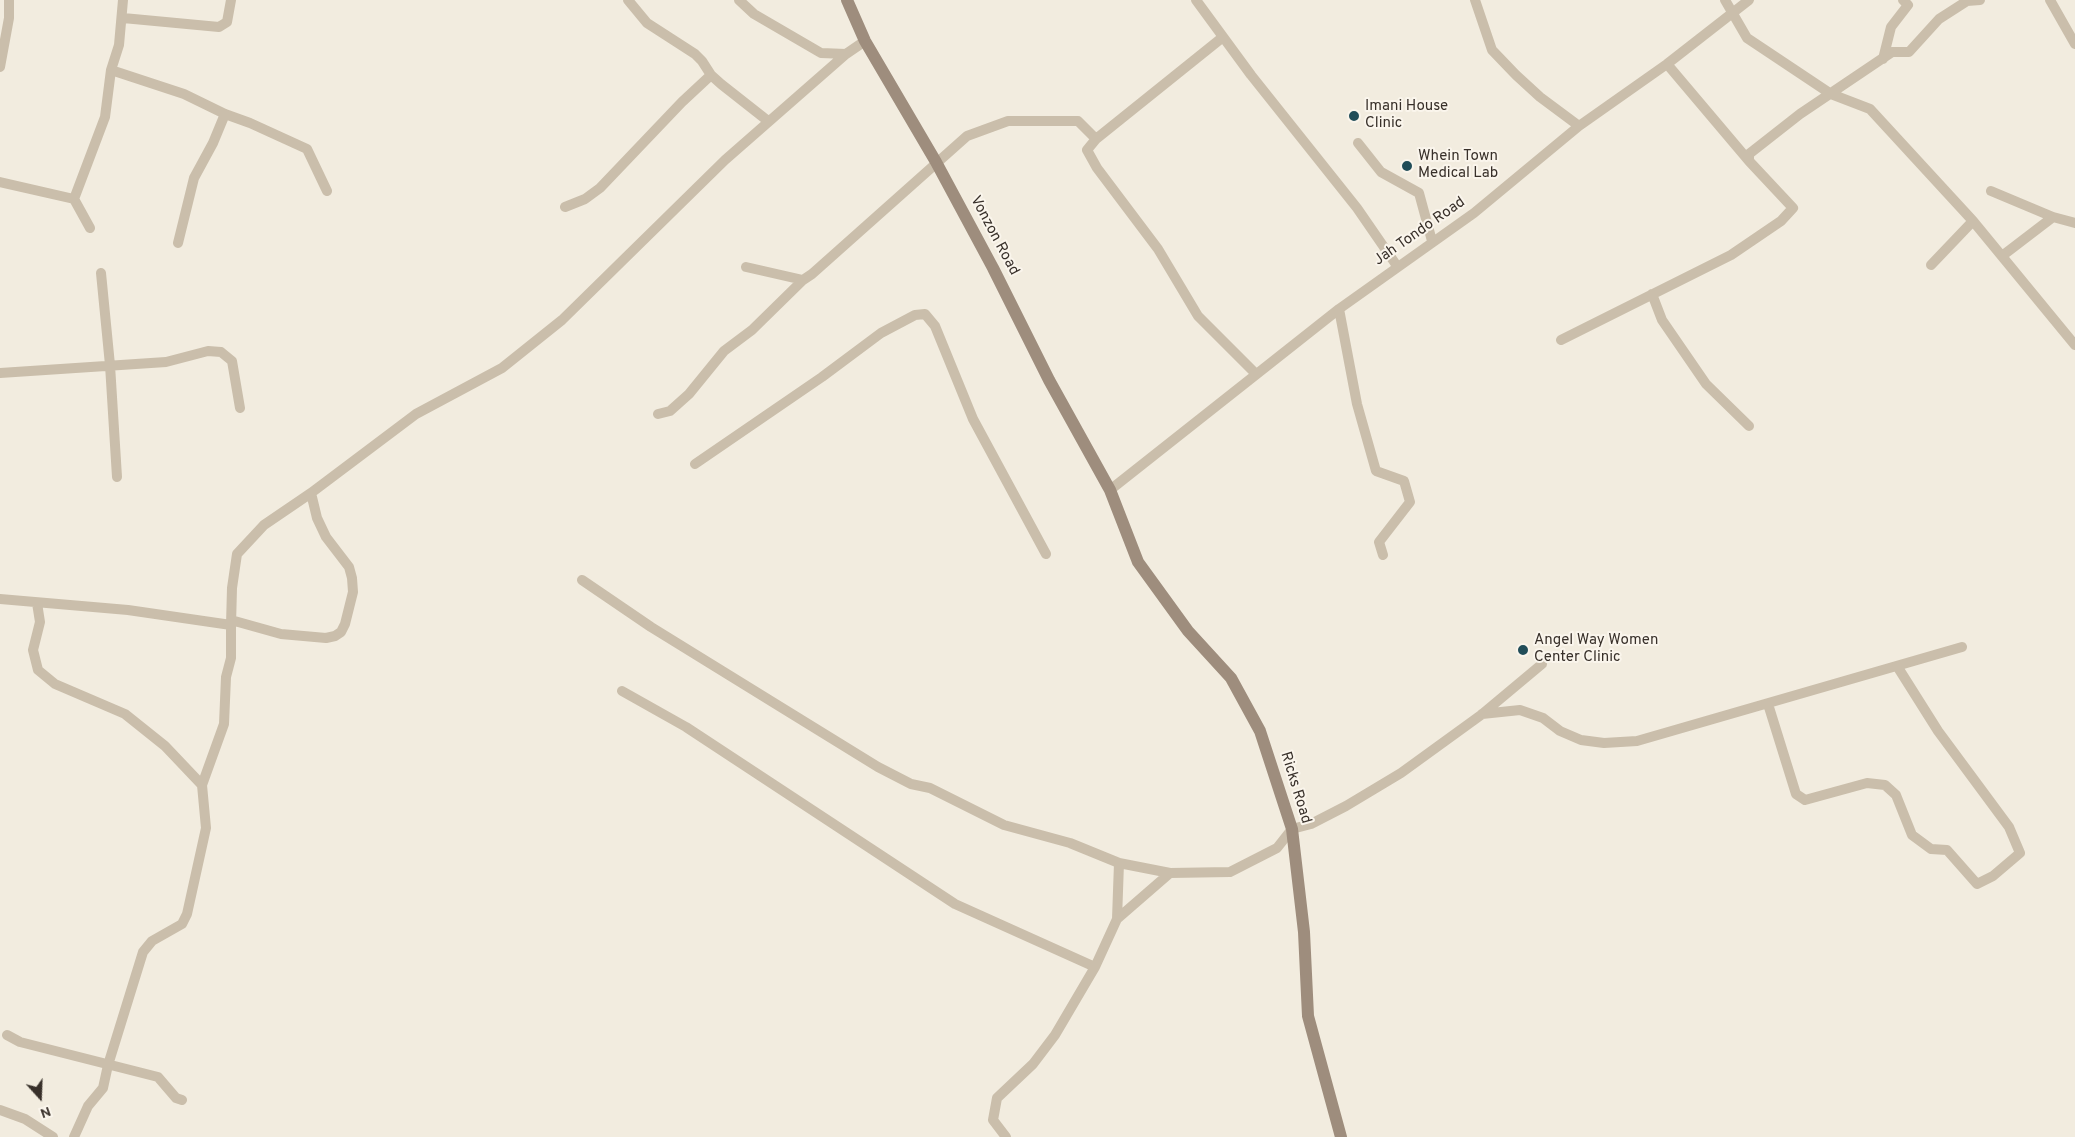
<!DOCTYPE html>
<style>
body{margin:0}
#map{position:relative;width:2075px;height:1137px;overflow:hidden;background:#f2ecdf;font-family:Overpass,sans-serif}
canvas{display:block}
.north{position:absolute;left:15px;top:1072px;width:50px;height:50px;-webkit-text-stroke:4px #faf5ec;paint-order:stroke;rotate:160deg;font-size:14px;font-weight:700;line-height:20px;text-align:center;color:#38302a}
.north::after{content:'';display:block;margin:auto;width:18px;height:22px;background:#38302a;clip-path:polygon(50% 0,100% 100%,50% 72%,0 100%)}
</style>
<div id="map">
<canvas width="2075" height="1137"></canvas>
<div class="north">N</div>
</div>
<script>
const ctx = document.querySelector('canvas').getContext('2d');
ctx.lineJoin = 'round';
const shape = rows => new Path2D(rows.map(r => 'M' + r).join(''));
function stroke(path, color, width, dash) { ctx.strokeStyle = color; ctx.lineWidth = width; ctx.lineCap = dash ? 'butt' : 'round'; ctx.setLineDash(dash || []); ctx.stroke(path); }
function drawText(font, color, halo, rows, align = 'center') {
  ctx.font = font + ' Overpass,sans-serif'; ctx.lineWidth = 4; ctx.setLineDash([]); ctx.textBaseline = 'middle'; ctx.strokeStyle = halo; ctx.fillStyle = color; for (const [text, x, y, turn = 0] of rows) {
    ctx.save(); ctx.translate(x, y); ctx.rotate((+turn || 0) * Math.PI / 180); ctx.textAlign = isNaN(turn) ? turn : align; if (halo) ctx.strokeText(text, 0, 0); ctx.fillText(text, 0, 0); ctx.restore();
  }
}
stroke(shape([
 [628,0,647,23,695,54,702,61,711,75,721,84,768,121],
 [739,0,754,14,821,53,846,54],
 [1196,0,1251,75,1357,208,1397,266],
 [1475,0,1492,50,1516,75,1540,97,1579,126],
 [1725,0,1747,38,1831,94,1870,109,1973,221,2075,345],
 [2050,0,2075,44],
 [123,18,219,27,227,22,231,0],
 [1883,59,1891,27,1908,5,1903,0],
 [1667,64,1749,161],
 [0,67,9,18,9,0],
 [111,70,184,94,225,114,250,123,307,149,327,191],
 [1096,139,1223,37],
 [1358,143,1381,172,1419,193,1432,241],
 [0,182,74,199],
 [1991,191,2053,217,2075,223],
 [565,207,585,199,600,188,682,102,711,75],
 [90,228,74,199,105,117,111,70,119,45,123,0],
 [178,243,194,178,213,143,225,114],
 [2002,256,2053,217],
 [1931,265,1973,221],
 [746,267,803,280,812,274,967,136,1008,121,1078,121,1096,139,1087,150,1097,168,1158,249,1198,316,1256,374],
 [101,273,110,365,117,477],
 [1652,294,1662,320,1706,384,1749,426],
 [1339,309,1357,404,1376,471,1404,481,1410,502,1379,542,1383,555],
 [1561,340,1731,255,1781,221,1793,208,1749,161,1749,154,1800,114,1892,52,1909,52,1939,19,1967,1,1980,0],
 [0,373,166,362,208,351,221,352,232,361,240,408],
 [658,414,670,411,689,394,724,351,752,330,803,280],
 [695,464,822,377,881,333,915,315,925,314,935,326,973,419,1046,554],
 [1110,490,1339,309,1474,213,1579,126,1667,64,1749,0],
 [582,580,651,627,779,706,878,767,911,784,930,788,1004,825,1070,843,1119,863,1170,873],
 [0,599,128,610,231,625,231,658,226,677,224,724,202,785,206,828,187,914,182,924,152,941,143,952,108,1065,103,1088,88,1106,74,1137],
 [37,603,40,622,33,650,38,670,55,684,125,714,165,746,202,785],
 [231,620,281,634,326,638,335,636,341,632,345,624,353,592,352,578,349,567,326,537,317,518,311,493],
 [231,625,232,588,237,554,264,525,311,493,416,414,502,368,562,320,725,160,846,54,865,41],
 [622,691,686,727,955,904,1095,967],
 [1768,704,1796,794,1805,800,1867,783,1885,785,1896,795,1912,835,1931,849,1947,850,1977,884,1993,876,2020,853,2009,827,1938,731,1897,666],
 [1482,714,1520,710,1543,718,1560,731,1581,740,1604,743,1637,741,1962,647],
 [1117,919,1170,873,1230,872,1277,848,1292,829,1311,824,1346,806,1401,773,1481,715,1542,664],
 [7,1035,20,1042,158,1077,176,1098,182,1100],
 [0,1110,25,1119,53,1137],
 [1006,1137,993,1120,997,1098,1033,1064,1055,1035,1095,967,1117,919,1119,863]
]), '#cabeab', 10);
stroke(shape([
 [847,0,865,41,936,162,993,268,1049,380,1110,490,1138,562,1188,631,1231,678,1260,731,1292,829,1304,932,1308,1016,1341,1137]
]), '#9e8d7d', 12);
for (const [x, y, r, color] of [
 [1354,116,6,"#214d58"],
 [1407,166,6,"#214d58"],
 [1523,650,6,"#214d58"]
]) { const dot = new Path2D(); dot.arc(x, y, r, 0, 2 * Math.PI); ctx.fillStyle = color; ctx.fill(dot); stroke(dot, '#faf5ec', 2); }
drawText('15px', '#38302a', '#faf5ec', [
 ["Imani House",1365,107],
 ["Clinic",1365,124],
 ["Whein Town",1418,157],
 ["Medical Lab",1418,174],
 ["Angel Way Women",1534,641],
 ["Center Clinic",1534,658]
], 'left');
drawText('15px', '#38302a', '#faf5ec', [
 ["Jah Tondo Road",1420,232,-35],
 ["Vonzon Road",994,236,62],
 ["Ricks Road",1295,788,73]
]);
</script>
